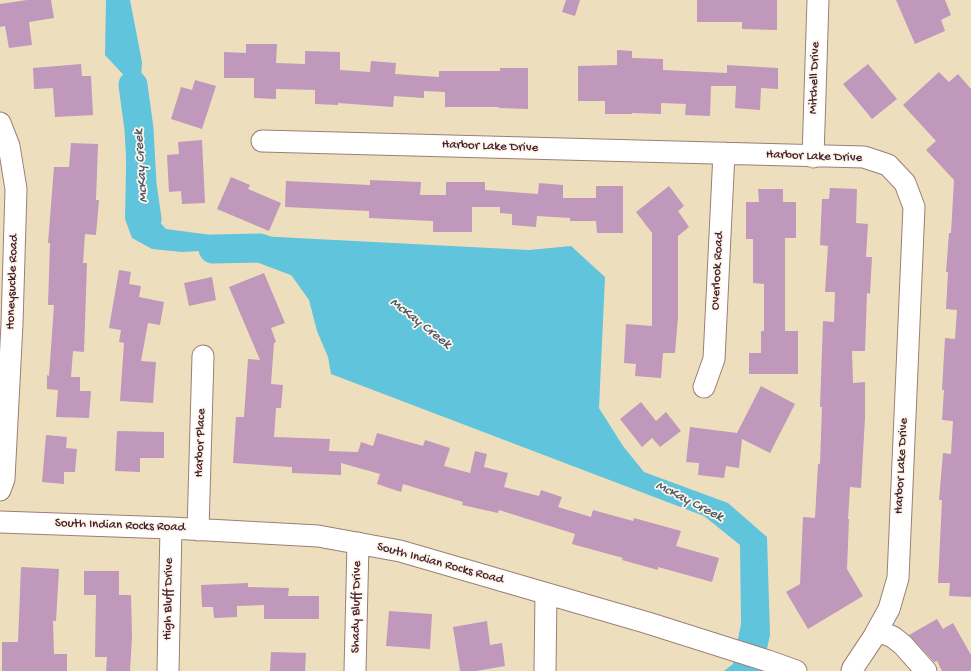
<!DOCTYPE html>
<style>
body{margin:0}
canvas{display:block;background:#eddfbd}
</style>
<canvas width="971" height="671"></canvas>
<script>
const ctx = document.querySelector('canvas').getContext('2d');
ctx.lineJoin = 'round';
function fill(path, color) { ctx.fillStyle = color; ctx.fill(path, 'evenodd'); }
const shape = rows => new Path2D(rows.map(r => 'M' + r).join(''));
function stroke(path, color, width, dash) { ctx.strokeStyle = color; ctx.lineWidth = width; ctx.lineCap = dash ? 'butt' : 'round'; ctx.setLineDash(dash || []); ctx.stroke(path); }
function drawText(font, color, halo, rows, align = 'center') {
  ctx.font = font + ' "Gochi Hand",sans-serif'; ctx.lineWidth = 3.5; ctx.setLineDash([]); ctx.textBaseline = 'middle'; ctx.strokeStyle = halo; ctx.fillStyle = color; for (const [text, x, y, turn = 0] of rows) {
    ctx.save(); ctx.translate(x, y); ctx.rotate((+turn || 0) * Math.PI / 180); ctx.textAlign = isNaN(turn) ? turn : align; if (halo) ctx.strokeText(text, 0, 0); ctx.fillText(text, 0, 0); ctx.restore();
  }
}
fill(shape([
 [106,0,130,0,142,62,137,153,146,207,166,229,219,236,250,236,252,248,182,252,152,249,132,238,125,219,127,118,131,83,105,55],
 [258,236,529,250,571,246,605,277,599,408,623,446,644,472,728,503,767,537,770,635,762,671,724,671,733,664,741,624,740,545,704,516,331,374,328,357,317,331,309,300,289,272,261,260]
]), '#5fc4dc');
stroke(shape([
 [133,85,139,129,142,184,147,219],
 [213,249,260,248,297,262]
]), '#5fc4dc', 29);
fill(shape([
 [27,0,51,0,54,18,29,22,32,45,9,48,5,26,0,27,0,4],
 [566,0,580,0,575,16,562,12],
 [697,0,777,0,777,30,742,29,742,22,697,22],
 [896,0,945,0,951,15,941,20,945,31,915,44],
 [246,44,277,44,276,63,305,64,305,51,340,52,340,70,370,72,371,61,396,63,395,74,439,77,439,71,500,71,500,68,528,68,528,109,499,108,499,107,445,107,445,92,424,91,424,98,394,96,393,107,338,103,338,105,315,104,315,90,276,89,276,99,254,98,254,78,224,78,224,52,246,53],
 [617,50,632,51,632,58,663,59,663,70,727,73,727,65,778,68,778,89,761,88,760,110,735,108,736,86,711,86,710,116,685,115,686,104,661,103,661,114,632,113,632,114,605,114,605,101,578,101,578,66,617,65],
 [81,64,82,76,91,76,93,115,55,117,53,88,34,89,33,68],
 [868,64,897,99,872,119,843,84],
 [939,72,949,82,958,74,971,89,971,597,949,596,950,583,938,583,942,500,939,500,943,453,951,454,953,421,942,420,944,390,942,390,945,338,955,339,957,310,946,309,948,272,946,272,949,233,951,233,954,180,926,150,936,141,903,105],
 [195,80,216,86,202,129,171,119,181,87,192,90],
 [202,140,205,203,182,204,181,191,169,192,167,155,179,154,178,142],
 [71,143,98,144,96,200,99,200,96,235,85,234,83,263,87,263,84,352,73,351,71,377,80,377,80,391,91,391,89,418,56,417,58,390,47,389,47,375,49,376,54,305,48,305,50,243,48,243,54,167,69,167],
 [231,177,250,185,248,189,281,203,269,231,217,209],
 [370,180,421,182,420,195,446,195,446,182,485,182,485,190,538,194,539,183,563,185,563,198,596,198,596,186,623,186,623,233,597,233,596,221,570,221,570,218,537,216,536,227,512,225,512,214,500,213,500,207,472,207,472,232,433,232,433,221,369,218,369,211,285,207,286,181,370,185],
 [669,186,684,206,678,211,689,227,678,236,678,317,675,353,663,353,661,378,635,376,636,364,624,363,626,324,652,326,652,233,636,212],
 [830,188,857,189,856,223,868,224,866,257,872,257,870,294,867,293,865,351,852,351,853,383,865,382,865,418,861,488,850,487,848,519,849,519,847,569,863,596,808,629,786,592,800,584,803,517,815,518,818,464,820,464,822,407,820,407,823,321,834,322,835,292,825,292,828,246,820,245,822,199,829,199],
 [758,189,783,189,783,202,796,202,796,238,785,238,785,331,798,331,798,374,749,374,749,353,761,353,761,331,764,331,764,284,753,283,753,239,746,239,746,202,759,202],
 [119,270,131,272,129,284,141,286,139,297,164,302,160,325,148,323,141,361,156,362,153,403,120,401,124,343,119,342,121,330,109,328],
 [264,273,285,323,271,328,276,342,274,343,271,384,283,385,281,408,276,408,274,437,330,439,329,451,358,452,361,442,373,446,377,433,423,446,425,440,450,448,444,466,470,473,475,451,487,454,484,467,508,473,504,487,539,496,541,490,562,497,558,507,591,517,593,510,633,521,634,518,681,531,676,546,719,558,712,582,658,567,658,570,622,560,623,558,572,544,575,534,499,510,498,513,462,505,463,502,403,484,401,492,377,484,380,474,341,463,341,475,292,473,292,467,233,463,236,417,244,417,248,359,260,360,229,287],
 [212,277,216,300,189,306,184,283],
 [761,386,795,404,770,453,742,439,739,468,726,466,724,478,698,475,699,463,686,462,690,427,737,433],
 [641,402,656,421,666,412,681,431,660,447,652,438,642,447,620,419],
 [117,431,164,432,164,458,140,458,140,472,115,471],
 [46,435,67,437,66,448,77,449,75,472,64,472,64,484,42,482],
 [21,567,59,569,56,621,53,621,54,654,67,654,67,671,2,671,2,642,18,642],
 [84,571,119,571,119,595,131,595,132,636,130,671,106,671,107,657,95,657,96,595,84,595],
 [248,583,248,587,289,588,288,596,319,596,319,619,264,619,264,605,237,606,237,617,214,618,213,607,202,607,201,585],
 [389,611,432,614,430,649,386,646],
 [937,619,943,629,953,623,971,655,971,671,942,671,937,661,934,662,909,635],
 [487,621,490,645,502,643,505,666,476,671,460,671,453,627],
 [271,652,306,653,305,671,270,671]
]), '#bf98bb');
const minor = shape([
 [0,123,9,146,16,189,12,324,4,479,0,490],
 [262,141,864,157,888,165,905,183,914,207,898,578,889,609,873,638,853,668,852,671],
 [813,157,818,0],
 [704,387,714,359,724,153],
 [0,522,171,528,318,536,400,551,648,623,768,661,796,671],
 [198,530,203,356],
 [878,631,893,637,903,645,926,671],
 [168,671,171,528],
 [355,671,358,543],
 [545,671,546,594]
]);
stroke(minor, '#9c7f74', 23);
stroke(minor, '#fff', 21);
drawText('13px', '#4a1f2b', '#fbf7ec', [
 ["Mitchell Drive",815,78,-88],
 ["Harbor Lake Drive",490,147,2],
 ["Harbor Lake Drive",814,157,2],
 ["Overlook Road",718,271,-87],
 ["Honeysuckle Road",13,282,-88],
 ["Harbor Place",201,443,-88],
 ["Harbor Lake Drive",902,466,-87],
 ["South Indian Rocks Road",120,526,2],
 ["South Indian Rocks Road",440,564,15],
 ["High Bluff Drive",169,599,-89],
 ["Shady Bluff Drive",357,607,-89]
]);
drawText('italic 14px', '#515969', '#fbf7ec', [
 ["McKay Creek",142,166,-94],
 ["McKay Creek",420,324,38],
 ["McKay Creek",689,502,27]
]);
</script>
